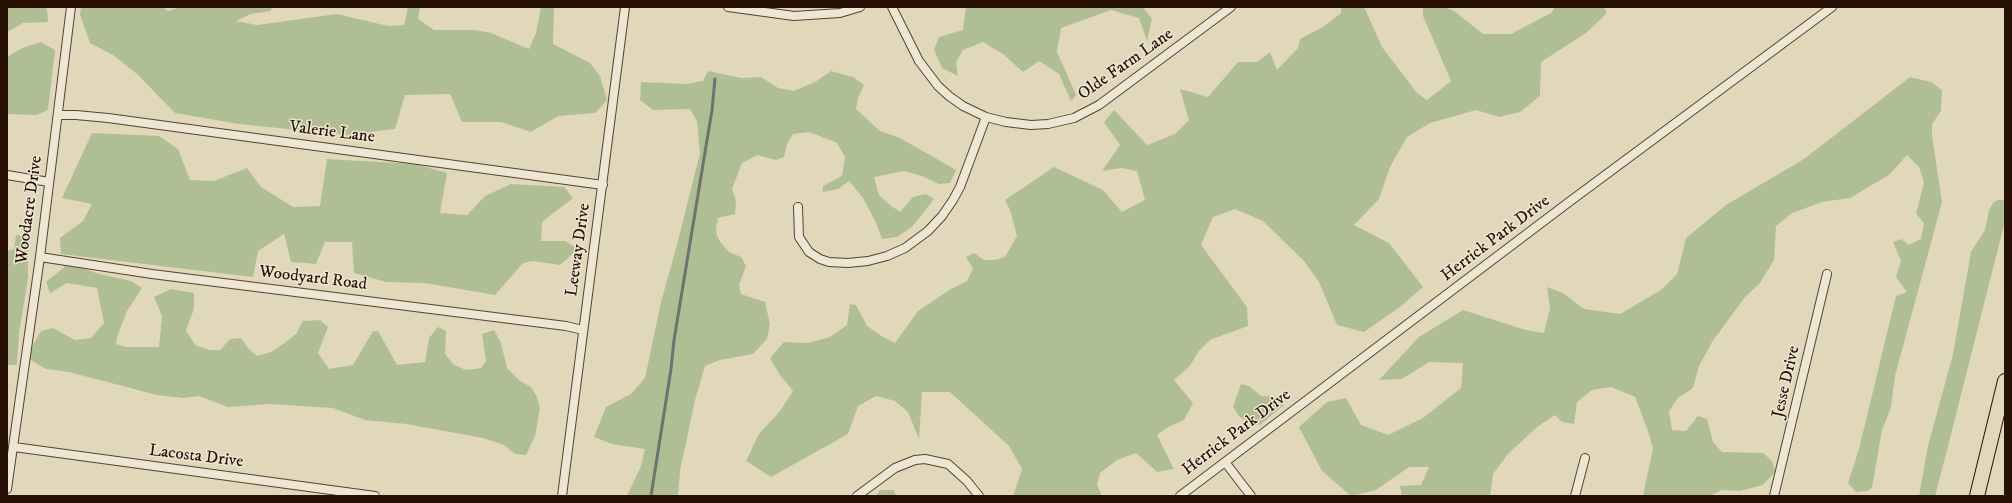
<!DOCTYPE html>
<style>
body{margin:0}
#map{position:relative;width:2012px;height:503px;overflow:hidden;background:#e1d8bb;font-family:"IM FELL DW Pica",serif}
canvas{display:block}
.frame{position:absolute;inset:0;border:8px solid #271004;pointer-events:none}
</style>
<div id="map">
<canvas width="2012" height="503"></canvas>
<div class="frame"></div>
</div>
<script>
const ctx = document.querySelector('canvas').getContext('2d');
ctx.lineJoin = 'round';
function fill(path, color) { ctx.fillStyle = color; ctx.fill(path, 'evenodd'); }
const shape = rows => new Path2D(rows.map(r => 'M' + r).join(''));
function stroke(path, color, width, dash) { ctx.strokeStyle = color; ctx.lineWidth = width; ctx.lineCap = dash ? 'butt' : 'round'; ctx.setLineDash(dash || []); ctx.stroke(path); }
function drawText(font, color, halo, rows, align = 'center') {
  ctx.font = font + ' "IM FELL DW Pica",serif'; ctx.lineWidth = 3; ctx.setLineDash([]); ctx.textBaseline = 'middle'; ctx.strokeStyle = halo; ctx.fillStyle = color; for (const [text, x, y, turn = 0] of rows) {
    ctx.save(); ctx.translate(x, y); ctx.rotate((+turn || 0) * Math.PI / 180); ctx.textAlign = isNaN(turn) ? turn : align; if (halo) ctx.strokeText(text, 0, 0); ctx.fillText(text, 0, 0); ctx.restore();
  }
}
fill(shape([
 [7,7,43,7,47,9,48,22,23,23,7,32],
 [81,7,162,7,168,11,180,7,272,7,271,11,251,14,236,21,257,25,337,14,388,26,404,25,408,7,420,7,418,19,434,30,475,30,491,33,529,49,536,33,541,7,554,8,553,44,590,63,600,76,607,100,595,113,558,116,531,132,501,122,462,122,450,94,405,95,395,129,346,135,239,124,175,113,137,74,113,55,90,43,80,15],
 [966,7,1143,7,1152,19,1147,41,1139,18,1111,10,1061,28,1057,52,1076,95,1071,101,1059,74,1039,61,1023,72,1003,54,983,42,963,50,956,62,958,76,942,68,934,50,939,37,963,30],
 [1341,7,1364,7,1382,47,1417,93,1427,100,1451,81,1423,16,1423,7,1444,7,1454,11,1483,34,1511,34,1551,13,1555,7,1604,7,1607,13,1586,33,1541,62,1540,96,1520,112,1499,117,1476,110,1430,123,1407,137,1390,167,1379,199,1354,225,1389,243,1423,287,1400,307,1364,332,1337,325,1319,282,1304,261,1263,221,1235,209,1213,217,1201,245,1247,307,1248,326,1210,340,1198,352,1190,366,1174,380,1193,403,1184,420,1168,427,1157,435,1174,469,1157,472,1136,453,1117,460,1100,473,1097,485,1102,496,1013,496,1022,469,1009,446,950,392,922,392,919,439,908,412,895,401,876,396,858,406,848,434,771,477,746,461,759,434,780,411,793,391,780,375,770,358,784,342,808,343,830,337,847,325,850,304,856,305,867,326,883,337,895,343,918,311,951,289,967,281,973,269,966,257,974,253,984,260,995,260,1005,257,1017,236,1010,210,1005,200,1054,167,1103,190,1122,212,1145,200,1137,171,1121,168,1102,171,1120,145,1104,122,1114,110,1147,145,1175,134,1189,120,1180,89,1208,97,1238,62,1257,62,1270,52,1277,70,1298,48,1300,39,1323,27,1341,13],
 [41,42,55,50,48,110,37,115,7,114,7,57,22,48],
 [708,71,741,78,761,77,778,88,794,91,815,82,831,71,853,77,864,85,858,98,856,109,880,131,900,138,956,170,950,183,939,184,922,176,904,171,874,177,879,195,890,205,900,212,913,197,926,194,934,199,912,227,897,237,882,239,876,223,863,198,849,181,838,189,823,192,823,186,842,176,845,157,837,143,809,132,793,134,787,144,784,157,776,160,758,155,742,163,732,189,736,201,735,214,718,218,716,229,717,236,721,243,729,252,741,257,746,266,739,285,741,294,765,302,770,324,767,339,753,354,720,360,705,366,695,400,680,471,678,496,627,496,641,466,645,449,612,444,594,437,606,407,631,394,645,378,661,302,678,241,700,153,697,121,690,109,653,110,640,100,641,82,687,84,703,81],
 [1910,77,1931,82,1942,90,1941,111,1932,124,1932,136,1942,202,1895,376,1891,407,1882,430,1872,488,1867,491,1856,492,1848,483,1859,449,1896,296,1907,292,1896,277,1901,261,1893,242,1902,239,1908,245,1921,239,1924,223,1916,214,1924,182,1919,167,1907,155,1889,175,1850,198,1822,202,1792,213,1776,226,1774,260,1760,283,1745,297,1712,342,1699,366,1693,388,1678,398,1669,411,1672,430,1686,431,1698,416,1707,419,1713,442,1722,452,1763,453,1772,461,1775,472,1763,485,1740,491,1722,490,1710,496,1643,496,1653,448,1648,431,1635,397,1611,387,1592,390,1577,402,1574,424,1562,422,1555,415,1537,427,1508,454,1493,474,1490,496,1402,496,1400,486,1421,485,1429,467,1409,467,1376,490,1351,496,1322,471,1299,427,1327,402,1346,398,1361,425,1388,435,1423,418,1461,388,1463,363,1429,362,1402,379,1379,380,1419,337,1463,310,1526,330,1544,333,1550,308,1547,287,1563,293,1584,309,1620,314,1661,290,1677,274,1686,238,1726,205,1804,159],
 [92,133,159,136,178,149,190,180,214,181,247,168,261,187,293,207,320,206,327,159,415,164,447,173,440,213,467,215,485,196,511,184,564,187,573,198,542,222,541,241,565,241,578,249,560,265,533,261,523,263,495,295,425,283,386,282,354,273,352,242,325,242,316,264,291,262,284,234,258,251,253,277,61,254,60,238,83,221,92,204,62,198],
 [1998,200,2005,200,2005,221,1948,446,1935,496,1919,496,1928,446,1953,354,1971,252,1985,230,1989,210,1994,202],
 [16,235,28,236,28,279,19,333,17,365,7,365,7,251,14,249],
 [69,263,99,274,131,281,142,288,127,311,117,337,116,344,126,347,159,347,162,316,154,297,171,289,194,293,194,309,186,330,195,345,209,350,220,350,230,339,241,338,248,348,257,356,271,352,283,344,296,334,303,321,320,320,328,327,318,353,329,369,353,365,373,331,378,331,397,365,425,362,429,338,438,327,446,331,445,354,454,365,466,370,481,368,486,361,482,334,494,330,501,343,507,368,520,381,531,387,537,397,540,408,535,436,526,455,515,454,504,445,483,438,406,424,365,420,333,408,268,404,228,407,199,396,183,398,157,395,69,372,46,369,29,359,33,345,41,331,53,328,75,340,91,338,104,323,97,288,67,283,50,293,46,282],
 [1241,384,1249,386,1261,396,1278,397,1283,399,1284,405,1260,425,1247,423,1239,416,1233,407],
 [880,490,894,490,896,496,876,496]
]), '#b0bf93');
stroke(shape([
 [651,496,671,369,674,340,712,110,715,79]
]), '#6b7472', 3);
const street = shape([
 [728,7,794,16,840,13,860,7],
 [892,7,919,61,938,86,949,96,963,106,986,117,1006,122,1031,125,1048,124,1074,118,1099,105,1231,7],
 [58,115,76,115,108,118,603,185],
 [7,175,49,182],
 [798,207,799,237,809,252,820,259,829,262,848,263,868,261,887,256,905,248,928,231,942,216,953,200,960,187,986,117],
 [40,257,152,274,566,326,583,330],
 [14,447,375,496],
 [1225,462,1251,496],
 [7,489,40,257,71,7],
 [562,496,625,7],
 [857,496,895,468,915,460,925,459,948,464,967,481,979,496],
 [1180,496,1569,202,1832,7],
 [1575,496,1585,458],
 [1774,496,1827,274]
]);
const highway = shape([
 [1977,496,2005,381]
]);
stroke(street, '#564232', 10);
stroke(highway, '#271004', 16);
stroke(street, '#ece6d3', 8);
stroke(highway, '#e1d8bb', 14);
drawText('17px', '#271004', '#ece6d3', [
 ["Olde Farm Lane",1126,65,-35],
 ["Valerie Lane",332,133,7],
 ["Woodacre Drive",30,210,-82],
 ["Herrick Park Drive",1496,239,-37],
 ["Leeway Drive",579,250,-82],
 ["Woodyard Road",313,279,7],
 ["Jesse Drive",1787,382,-77],
 ["Herrick Park Drive",1237,433,-37],
 ["Lacosta Drive",196,457,7]
]);
</script>
